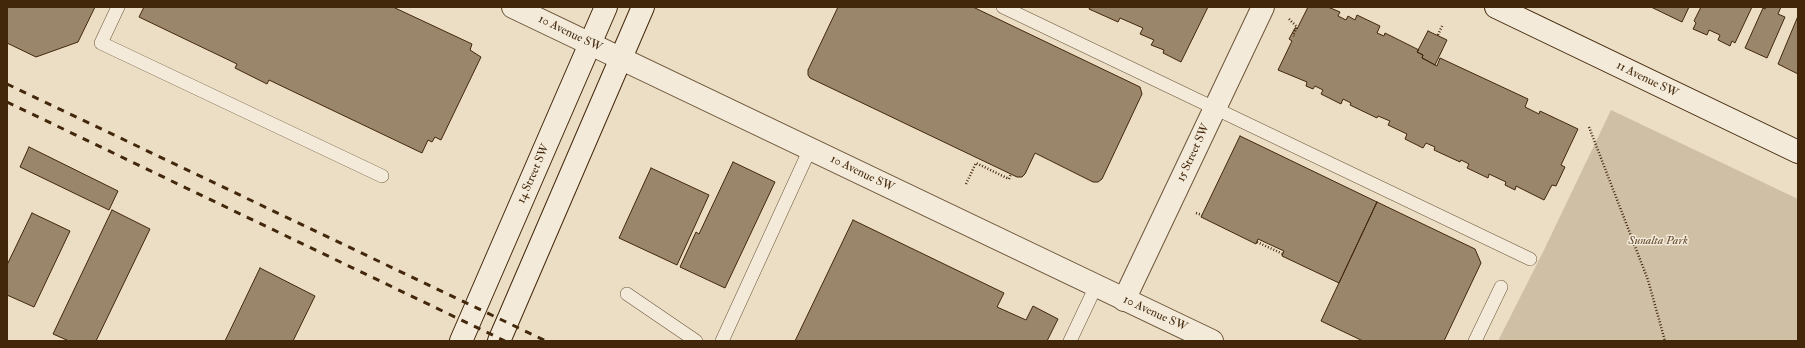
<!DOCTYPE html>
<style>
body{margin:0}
#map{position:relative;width:1805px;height:348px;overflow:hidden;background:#ecdec5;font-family:"IM FELL Double Pica",serif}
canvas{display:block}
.frame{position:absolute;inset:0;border:8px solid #42270a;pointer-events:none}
</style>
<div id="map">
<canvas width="1805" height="348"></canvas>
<div class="frame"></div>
</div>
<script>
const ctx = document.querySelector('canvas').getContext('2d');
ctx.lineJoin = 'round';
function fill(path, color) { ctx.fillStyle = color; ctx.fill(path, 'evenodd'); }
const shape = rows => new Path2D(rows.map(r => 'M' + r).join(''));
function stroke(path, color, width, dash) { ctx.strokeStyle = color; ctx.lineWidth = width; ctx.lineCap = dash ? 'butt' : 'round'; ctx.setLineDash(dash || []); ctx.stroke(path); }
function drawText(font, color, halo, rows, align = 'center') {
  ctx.font = font + ' "IM FELL Double Pica",serif'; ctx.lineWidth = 3; ctx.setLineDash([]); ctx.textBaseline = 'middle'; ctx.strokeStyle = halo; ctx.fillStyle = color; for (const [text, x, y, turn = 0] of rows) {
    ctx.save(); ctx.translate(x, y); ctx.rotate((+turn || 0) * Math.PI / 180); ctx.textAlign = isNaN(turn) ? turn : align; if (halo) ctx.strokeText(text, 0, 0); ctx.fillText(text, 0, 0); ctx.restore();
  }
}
fill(shape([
 [1611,110,1798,199,1798,341,1498,341,1543,252]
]), '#cfbfa5');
const building = shape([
 [7,7,95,7,78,42,36,57,7,43,7,7],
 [144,7,393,7,472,44,470,50,481,57,441,140,435,137,432,142,428,140,422,153,269,80,267,84,235,68,237,64,139,17,144,7],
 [838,7,973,7,1140,87,1142,94,1102,179,1098,182,1093,182,1035,153,1025,174,1022,177,1017,177,810,78,808,75,808,70,838,7],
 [1090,7,1208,7,1181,62,1163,53,1164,50,1151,45,1154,40,1140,34,1143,28,1120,18,1118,22,1089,9,1090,7],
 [1308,7,1328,7,1340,12,1338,16,1346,20,1348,16,1355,20,1357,15,1380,26,1377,33,1384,36,1385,33,1419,50,1417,52,1423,55,1422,58,1426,60,1437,66,1440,58,1528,99,1525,107,1539,114,1540,111,1578,129,1561,165,1565,167,1556,186,1552,185,1544,200,1516,186,1515,190,1505,185,1506,182,1489,174,1488,178,1467,168,1469,164,1461,160,1460,162,1434,150,1435,147,1426,143,1423,148,1405,139,1407,134,1388,125,1390,121,1378,116,1377,118,1350,105,1351,103,1343,99,1341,104,1321,94,1323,90,1315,86,1313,89,1306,86,1307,82,1278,70,1292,41,1289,39,1295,28,1297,29,1308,7],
 [1651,7,1689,7,1682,22,1651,7],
 [1701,7,1752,7,1735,43,1732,41,1730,46,1718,40,1720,35,1709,30,1707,35,1693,29,1696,23,1694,21,1701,7],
 [1766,7,1781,7,1778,14,1785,17,1767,58,1745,48,1763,8,1765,9,1766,7],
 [1798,16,1798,74,1778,64,1798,16],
 [1428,31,1447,40,1435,65,1422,58,1423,55,1417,52,1428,31],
 [1240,136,1377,202,1339,283,1282,256,1284,251,1258,239,1256,244,1201,217,1240,136],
 [29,147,118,191,109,210,20,167,29,147],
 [733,162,775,182,725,288,680,267,696,232,699,234,733,162],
 [651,168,709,195,677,265,619,238,651,168],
 [1377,202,1475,249,1481,263,1444,341,1363,341,1321,321,1377,202],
 [112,210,150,229,96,341,69,341,53,334,112,210],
 [32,213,70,231,34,307,7,295,7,265,32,213],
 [853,220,1004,293,997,307,1026,320,1033,306,1058,319,1047,341,795,341,853,220],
 [260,268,315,296,293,341,225,341,260,268]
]);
fill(building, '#9a866b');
stroke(building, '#42270a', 1);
const service = shape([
 [118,7,101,43,382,176],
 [1003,7,1530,259],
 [627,294,696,341],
 [722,341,810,149],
 [1070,341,1096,286],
 [1475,341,1501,287]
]);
const minor = shape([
 [1124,300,1263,7]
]);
const tertiary = shape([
 [513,7,1212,341]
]);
const secondary = shape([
 [1496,7,1798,152],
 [461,341,606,7],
 [499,341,643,7]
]);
stroke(service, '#6c5539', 14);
stroke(minor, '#6c5539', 24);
stroke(tertiary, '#6c5539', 24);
stroke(secondary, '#42270a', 24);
stroke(shape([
 [1289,19,1297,27,1293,35,1294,36],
 [1438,35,1443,24],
 [1589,127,1648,280,1665,341],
 [966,184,976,163,1009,179,1011,174],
 [1196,213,1202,215],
 [1257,242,1283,254]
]), '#42270a', 2.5, [1, 2]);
stroke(service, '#f3ead9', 13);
stroke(minor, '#f3ead9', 22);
stroke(tertiary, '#f3ead9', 22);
stroke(secondary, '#f3ead9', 22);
stroke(shape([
 [7,84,546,341],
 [7,102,505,341]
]), '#42270a', 3, [7, 7]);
drawText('12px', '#42270a', '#f3ead9', [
 ["10 Avenue SW",570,34,26],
 ["11 Avenue SW",1647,80,26],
 ["15 Street SW",1194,153,-65],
 ["14 Street SW",534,174,-66],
 ["10 Avenue SW",862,174,26],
 ["10 Avenue SW",1155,314,25]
]);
drawText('italic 12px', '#654d31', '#f3ead9', [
 ["Sunalta Park",1658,241]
]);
</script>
